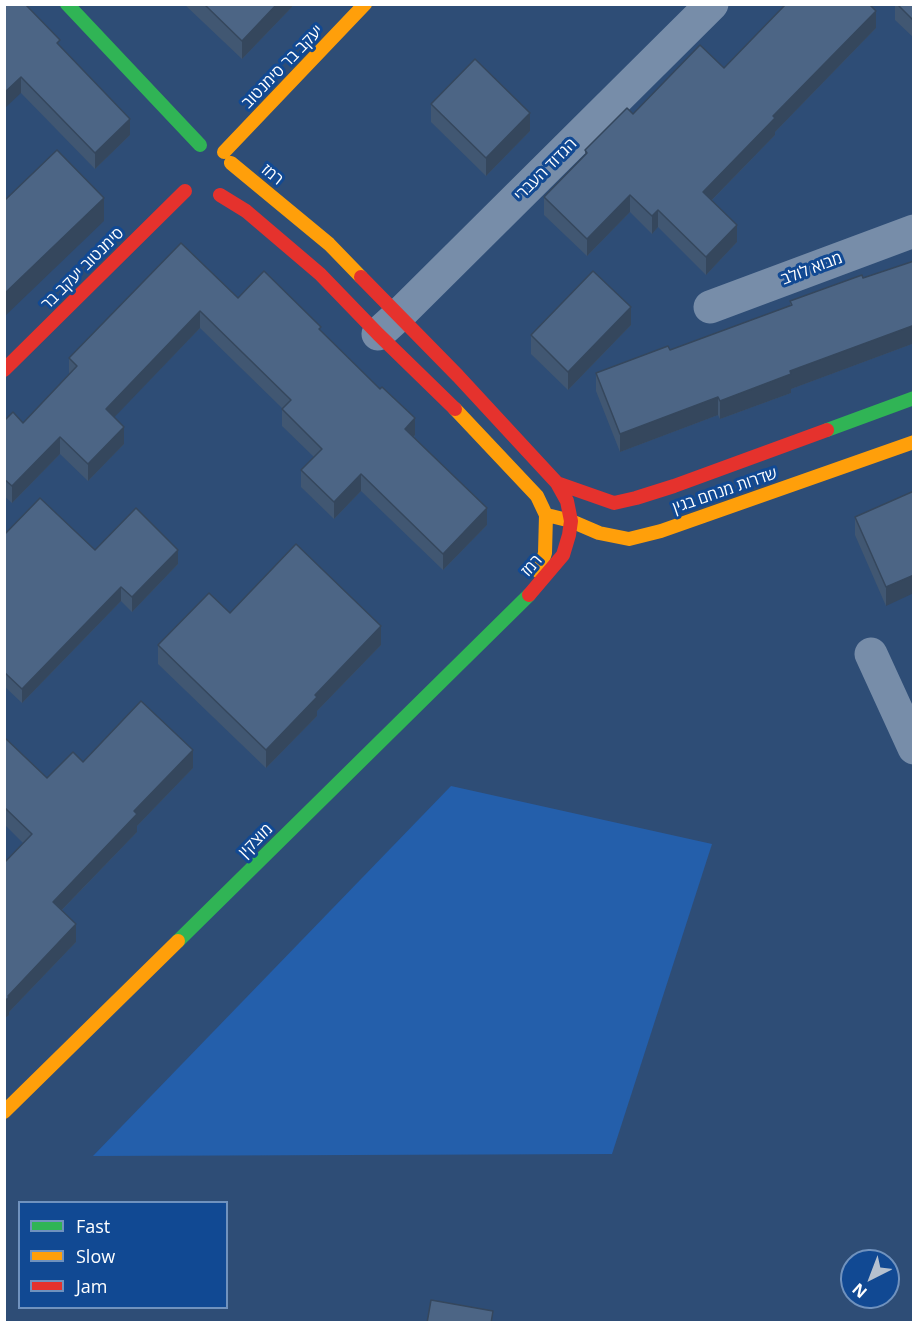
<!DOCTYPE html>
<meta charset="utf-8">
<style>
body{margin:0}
#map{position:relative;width:918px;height:1327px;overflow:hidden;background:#2e4d76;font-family:"Open Sans",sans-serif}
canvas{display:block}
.frame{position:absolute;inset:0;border:6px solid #fff;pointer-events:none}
.legend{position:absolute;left:18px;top:1201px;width:210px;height:108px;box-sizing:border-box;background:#114993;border:2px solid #7092be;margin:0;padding:8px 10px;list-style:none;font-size:18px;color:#fff}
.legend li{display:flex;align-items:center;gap:12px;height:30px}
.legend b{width:30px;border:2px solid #7092be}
.north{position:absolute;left:840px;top:1249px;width:60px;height:60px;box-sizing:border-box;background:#114993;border:2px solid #7092be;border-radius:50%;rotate:222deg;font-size:16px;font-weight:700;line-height:24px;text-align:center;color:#fff}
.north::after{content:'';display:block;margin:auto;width:21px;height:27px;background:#b6c1cf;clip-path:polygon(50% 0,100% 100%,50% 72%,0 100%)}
</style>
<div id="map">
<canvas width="918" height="1327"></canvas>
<div class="frame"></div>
<ul class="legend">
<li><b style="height:8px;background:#30b455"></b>Fast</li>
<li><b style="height:8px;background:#ff9f0a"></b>Slow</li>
<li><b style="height:8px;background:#e5322d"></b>Jam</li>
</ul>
<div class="north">N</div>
</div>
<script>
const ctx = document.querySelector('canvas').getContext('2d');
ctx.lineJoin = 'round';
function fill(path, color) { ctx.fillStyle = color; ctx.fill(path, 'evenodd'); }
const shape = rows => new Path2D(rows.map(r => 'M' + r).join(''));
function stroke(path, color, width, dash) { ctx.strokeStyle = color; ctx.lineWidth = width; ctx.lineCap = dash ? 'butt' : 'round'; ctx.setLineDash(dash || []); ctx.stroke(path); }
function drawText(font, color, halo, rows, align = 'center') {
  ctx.font = font + ' "Open Sans",Heebo,sans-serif'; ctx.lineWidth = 6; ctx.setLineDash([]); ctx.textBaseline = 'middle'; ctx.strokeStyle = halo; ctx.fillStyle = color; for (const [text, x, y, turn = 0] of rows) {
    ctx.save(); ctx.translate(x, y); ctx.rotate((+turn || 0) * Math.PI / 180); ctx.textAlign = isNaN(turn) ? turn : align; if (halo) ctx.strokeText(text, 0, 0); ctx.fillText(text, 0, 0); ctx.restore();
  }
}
fill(shape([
 [451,786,712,844,612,1154,93,1156]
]), '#245fab');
stroke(shape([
 [710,307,914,231],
 [378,334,399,315,712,4],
 [871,654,914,748]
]), '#778da9', 33);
stroke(shape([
 [67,4,200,145],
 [827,430,914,398],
 [178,941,529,595]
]), '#30b455', 14);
stroke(shape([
 [224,152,365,4],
 [231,163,329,244,361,277],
 [455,409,537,496,546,515,545,553,539,572],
 [551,516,571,521,599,533,629,539,661,531,914,442],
 [4,1112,178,941]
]), '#ff9f0a', 14);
stroke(shape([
 [220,195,246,211,320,274,378,334,455,409],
 [361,277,458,376,557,483,567,501,571,521,569,535,563,555,529,595],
 [4,370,185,191],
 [557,483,614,503,636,498,674,486,827,430]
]), '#e5322d', 14);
fill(shape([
 [4,4,60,46,130,135,95,169,21,93],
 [184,4,292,4,292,7,242,59],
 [895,4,914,4,914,38,895,20],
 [876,28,775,132,775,135,712,200,737,242,706,275,658,227,652,234,630,212,587,256,544,215,544,197,585,156,585,150,633,114,724,68],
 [431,104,530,131,486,176,431,122],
 [914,261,914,348,912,344,791,389,791,393,720,419,718,415,620,452,596,391,596,373,670,350,790,306,790,301,863,278],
 [238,298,321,332,415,435,414,437,487,525,443,570,361,491,334,519,301,487,301,470,314,457,282,426,282,408,200,328,114,417,124,444,88,481,60,454,12,503,4,496,4,421,23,423,69,375,69,358],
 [631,325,568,390,531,354,531,335],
 [914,491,886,606,855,535,855,517],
 [4,535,95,550,178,564,132,612,121,601,22,703,4,686],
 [230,613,381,645,317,711,317,716,266,768,158,664,158,645],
 [4,737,47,778,83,762,193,768,137,826,137,832,62,910,76,942,9,1012,9,1015,4,1019,23,843,4,824]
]), '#415772');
fill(shape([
 [277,4,292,4,292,7,242,59,242,41],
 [876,11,876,28,775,132,775,135,703,209,703,192,773,116],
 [21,77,21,93,4,109,4,93],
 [530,113,530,131,486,176,486,158],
 [130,119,130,135,95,169,95,153],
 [630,195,630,212,587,256,587,239],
 [104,198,104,221,4,317,4,294],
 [658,210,658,227,652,234,652,216],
 [737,225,737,242,706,275,706,257],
 [631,307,631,325,568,390,568,372],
 [200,311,200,328,106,426,106,409],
 [912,326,912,344,791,389,791,393,720,419,720,401,790,371],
 [718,397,718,415,620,452,620,434],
 [415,418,415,435,405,446,405,429],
 [124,427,124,444,88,481,88,464],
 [60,437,60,454,12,503,12,486],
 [361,474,361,491,334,519,334,502],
 [487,508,487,525,443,570,443,554],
 [178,550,178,564,132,612,132,597],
 [914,575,914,593,886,606,886,587],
 [121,587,121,601,22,703,22,689],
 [381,626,381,645,317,711,317,716,266,768,266,750,315,695],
 [193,750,193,768,137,826,137,832,53,919,53,902,134,811],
 [76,924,76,942,9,1012,9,1015,4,1019,4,1002,8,996]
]), '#35475d');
const building = shape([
 [4,4,25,4,60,40,57,43,130,119,95,153,21,77,4,93,4,4],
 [204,4,277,4,242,41,204,4],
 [786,4,869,4,876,11,773,116,775,118,703,192,737,225,706,257,658,210,652,216,630,195,587,239,544,197,587,153,585,150,627,108,633,114,700,45,724,68,786,4],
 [897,4,914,4,914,21,897,4],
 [475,59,530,113,486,158,431,104,475,59],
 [57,150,104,198,4,294,4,201,57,150],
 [181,243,238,298,264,271,321,327,319,329,380,389,382,387,415,418,405,429,487,508,443,554,361,474,334,502,301,470,322,449,282,409,291,400,200,311,106,409,124,427,88,464,60,437,12,486,4,479,4,421,13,412,23,423,77,366,69,358,181,243],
 [914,261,914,330,912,326,790,371,791,374,720,401,718,397,620,434,596,373,668,346,670,350,792,305,790,301,862,275,863,278,914,261],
 [593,271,631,307,568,372,531,335,593,271],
 [914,491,914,575,886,587,855,517,914,491],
 [40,498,95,550,136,508,178,550,132,597,121,587,22,689,4,672,4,535,40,498],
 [296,544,381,626,315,695,317,697,266,750,158,645,209,593,230,613,296,544],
 [141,701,193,750,134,811,137,814,53,902,76,924,8,996,9,997,4,1002,4,863,32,834,4,807,4,737,47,778,73,752,83,762,141,701],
 [431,1300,493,1311,491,1323,427,1323,431,1300]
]);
fill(building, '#4c6585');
stroke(building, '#35475d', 1.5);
drawText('16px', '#fff', '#114993', [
 ["יעקב בר סימנטוב",283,67,-46],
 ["הגדוד העברי",546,170,-45],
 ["רמז",272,175,39],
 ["סימנטוב יעקב בר",83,269,-45],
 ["מבוא לולב",812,269,-21],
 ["שדרות מנחם בגין",725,491,-19],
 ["רמז",532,566,-49],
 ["מוצקין",256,841,-45]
]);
</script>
